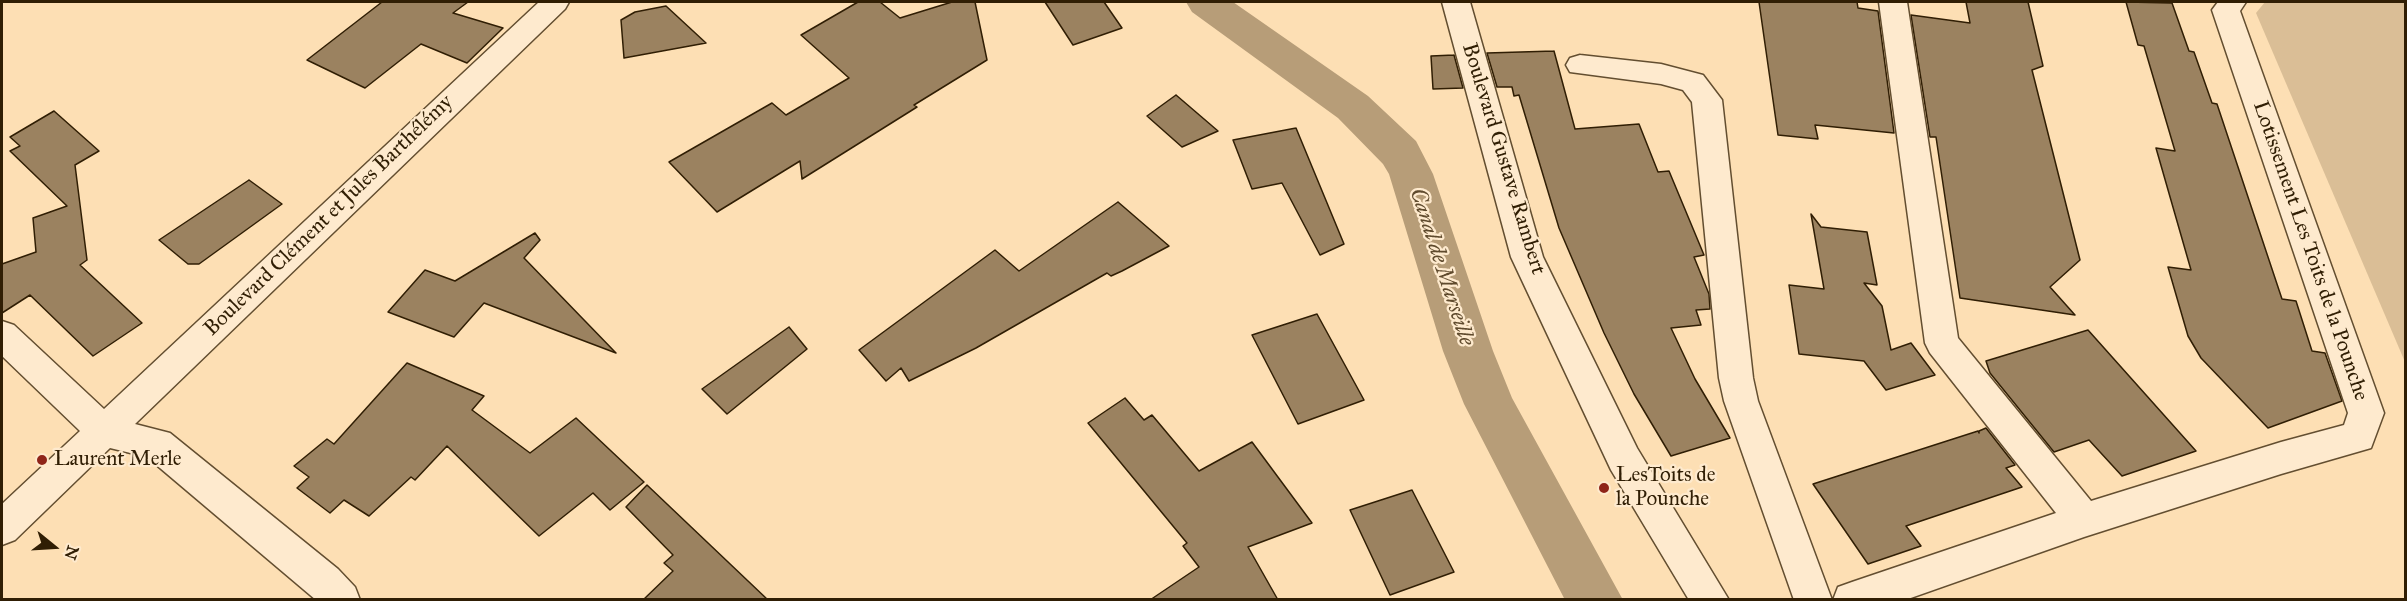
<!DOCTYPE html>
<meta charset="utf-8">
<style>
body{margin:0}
#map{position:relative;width:2407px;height:601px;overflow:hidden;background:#fddfb4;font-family:"IM FELL Great Primer",serif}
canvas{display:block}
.frame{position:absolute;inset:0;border:3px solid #301e04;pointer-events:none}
.north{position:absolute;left:24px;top:517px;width:60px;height:60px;-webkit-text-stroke:4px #feeace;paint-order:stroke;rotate:108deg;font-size:16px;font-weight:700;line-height:24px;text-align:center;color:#301e04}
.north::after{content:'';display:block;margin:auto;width:21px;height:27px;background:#301e04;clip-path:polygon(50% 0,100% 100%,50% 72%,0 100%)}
</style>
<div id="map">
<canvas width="2407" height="601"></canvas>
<div class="frame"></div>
<div class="north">N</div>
</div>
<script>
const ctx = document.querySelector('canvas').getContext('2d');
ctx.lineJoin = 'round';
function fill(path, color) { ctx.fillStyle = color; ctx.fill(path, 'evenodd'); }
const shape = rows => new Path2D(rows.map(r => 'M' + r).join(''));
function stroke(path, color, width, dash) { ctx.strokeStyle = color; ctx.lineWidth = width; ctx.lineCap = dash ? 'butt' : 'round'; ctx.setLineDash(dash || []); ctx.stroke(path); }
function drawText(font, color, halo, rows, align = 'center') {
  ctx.font = font + ' "IM FELL Great Primer",serif'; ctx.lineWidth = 4.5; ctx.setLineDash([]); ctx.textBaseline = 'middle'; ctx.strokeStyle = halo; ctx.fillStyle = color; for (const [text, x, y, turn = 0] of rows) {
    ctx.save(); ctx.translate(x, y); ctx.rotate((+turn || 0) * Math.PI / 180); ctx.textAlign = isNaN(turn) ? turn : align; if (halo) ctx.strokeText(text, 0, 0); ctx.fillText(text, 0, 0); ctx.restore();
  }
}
fill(shape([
 [2265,2,2405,2,2405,362,2256,13]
]), '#dabe96');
fill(shape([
 [1186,2,1233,2,1368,96,1416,141,1433,174,1493,351,1512,398,1623,600,1565,600,1464,404,1443,351,1389,174,1383,164,1338,118,1192,12,1186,2]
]), '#b79d78');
const building = shape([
 [382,2,468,2,453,13,503,28,467,63,421,44,365,88,307,60,382,2],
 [858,2,880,2,900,18,952,2,975,2,987,60,914,105,917,107,802,179,800,161,717,212,669,162,772,103,786,115,849,78,801,35,858,2],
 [1045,2,1104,2,1122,28,1073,45,1045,2],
 [1759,2,1857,2,1858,8,1878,11,1894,133,1815,125,1818,139,1778,135,1759,2],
 [1966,2,2028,2,2043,66,2032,70,2080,260,2050,287,2075,315,1960,298,1936,137,1930,137,1911,15,1970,23,1966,2],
 [2126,2,2172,3,2189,51,2194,52,2212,103,2217,104,2282,299,2296,301,2312,351,2325,353,2342,401,2268,428,2201,358,2188,336,2168,267,2191,270,2156,148,2175,151,2144,46,2138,45,2126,2],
 [666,6,706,43,624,58,621,20,635,12,666,6],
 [1554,51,1575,129,1639,124,1658,172,1669,171,1704,255,1694,257,1709,294,1710,309,1696,310,1701,325,1671,328,1695,379,1730,438,1671,456,1634,394,1604,333,1559,228,1519,95,1514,96,1512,87,1497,87,1487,53,1554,51],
 [1454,55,1463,88,1433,89,1431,56,1454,55],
 [1176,95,1218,131,1182,147,1147,116,1176,95],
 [54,111,99,151,75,165,87,260,80,265,142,323,93,356,30,295,2,313,2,264,36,252,33,218,67,206,10,151,20,146,10,137,54,111],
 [1296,128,1344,244,1320,255,1282,183,1252,189,1233,140,1296,128],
 [249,180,282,204,199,264,188,264,159,240,249,180],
 [1118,202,1169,246,1122,271,1111,276,1107,273,976,348,909,381,901,368,886,381,859,350,995,250,1019,271,1118,202],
 [1811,214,1821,227,1867,232,1877,285,1864,283,1882,306,1891,350,1911,343,1935,375,1886,390,1864,361,1799,354,1789,285,1824,289,1811,214],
 [535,233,540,240,524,258,616,353,484,303,454,337,388,312,425,270,455,281,535,233],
 [1317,314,1364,400,1298,424,1252,335,1317,314],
 [789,327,807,349,727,414,702,389,789,327],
 [2088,330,2196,451,2122,476,2089,440,2054,452,1990,373,1986,361,2088,330],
 [407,363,484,396,472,410,530,453,576,418,644,482,610,510,593,493,539,536,447,446,415,480,411,477,369,516,344,500,330,513,297,488,309,477,294,466,327,439,334,444,407,363],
 [1125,398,1144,420,1152,415,1199,471,1252,442,1312,523,1248,547,1278,600,1150,600,1199,567,1183,546,1187,543,1088,423,1125,398],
 [1986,428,2015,465,2006,468,2022,487,1906,526,1921,546,1868,564,1813,484,1978,431,1979,433,1979,431,1986,428],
 [647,485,768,600,643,600,673,571,664,563,673,555,626,507,647,485],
 [1412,490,1454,572,1390,595,1350,510,1412,490]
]);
fill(building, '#9b8260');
stroke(building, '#301e04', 1.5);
const minor = shape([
 [539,2,569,2,565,9,135,424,170,433,338,569,355,587,360,600,316,600,147,457,110,448,15,540,2,545,2,504,80,431,2,356,2,321,14,325,104,409,539,2],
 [1442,2,1470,2,1543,257,1637,448,1729,600,1689,600,1611,470,1511,257,1442,2],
 [1879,2,1907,2,1958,338,2091,501,2281,442,2344,425,2348,413,2212,10,2218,2,2246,2,2240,11,2384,413,2371,448,2281,474,2084,537,1905,600,1833,600,1838,587,1852,582,2056,513,1930,353,1925,343,1879,2],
 [1580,55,1661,64,1703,75,1722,100,1753,378,1758,401,1832,600,1794,600,1724,401,1719,378,1692,102,1683,90,1661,84,1570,72,1566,65,1570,58,1580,55]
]);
stroke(minor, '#634e30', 3);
fill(minor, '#feeace');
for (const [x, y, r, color] of [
 [42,460,6,"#8f2418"],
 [1604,488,6,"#8f2418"]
]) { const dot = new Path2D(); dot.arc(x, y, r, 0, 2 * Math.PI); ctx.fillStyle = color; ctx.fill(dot); stroke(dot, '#feeace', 2); }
drawText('21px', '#301e04', '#feeace', [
 ["Boulevard Gustave Rambert",1503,159,73],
 ["Boulevard Clément et Jules Barthélémy",329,216,-44],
 ["Lotissement Les Toits de la Pounche",2310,251,71]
]);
drawText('21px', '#301e04', '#feeace', [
 ["Laurent Merle",54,460],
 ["LesToits de",1616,476],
 ["la Pounche",1616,500]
], 'left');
drawText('italic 22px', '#5f4a2d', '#feeace', [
 ["Canal de Marseille",1441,267,72]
]);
</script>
